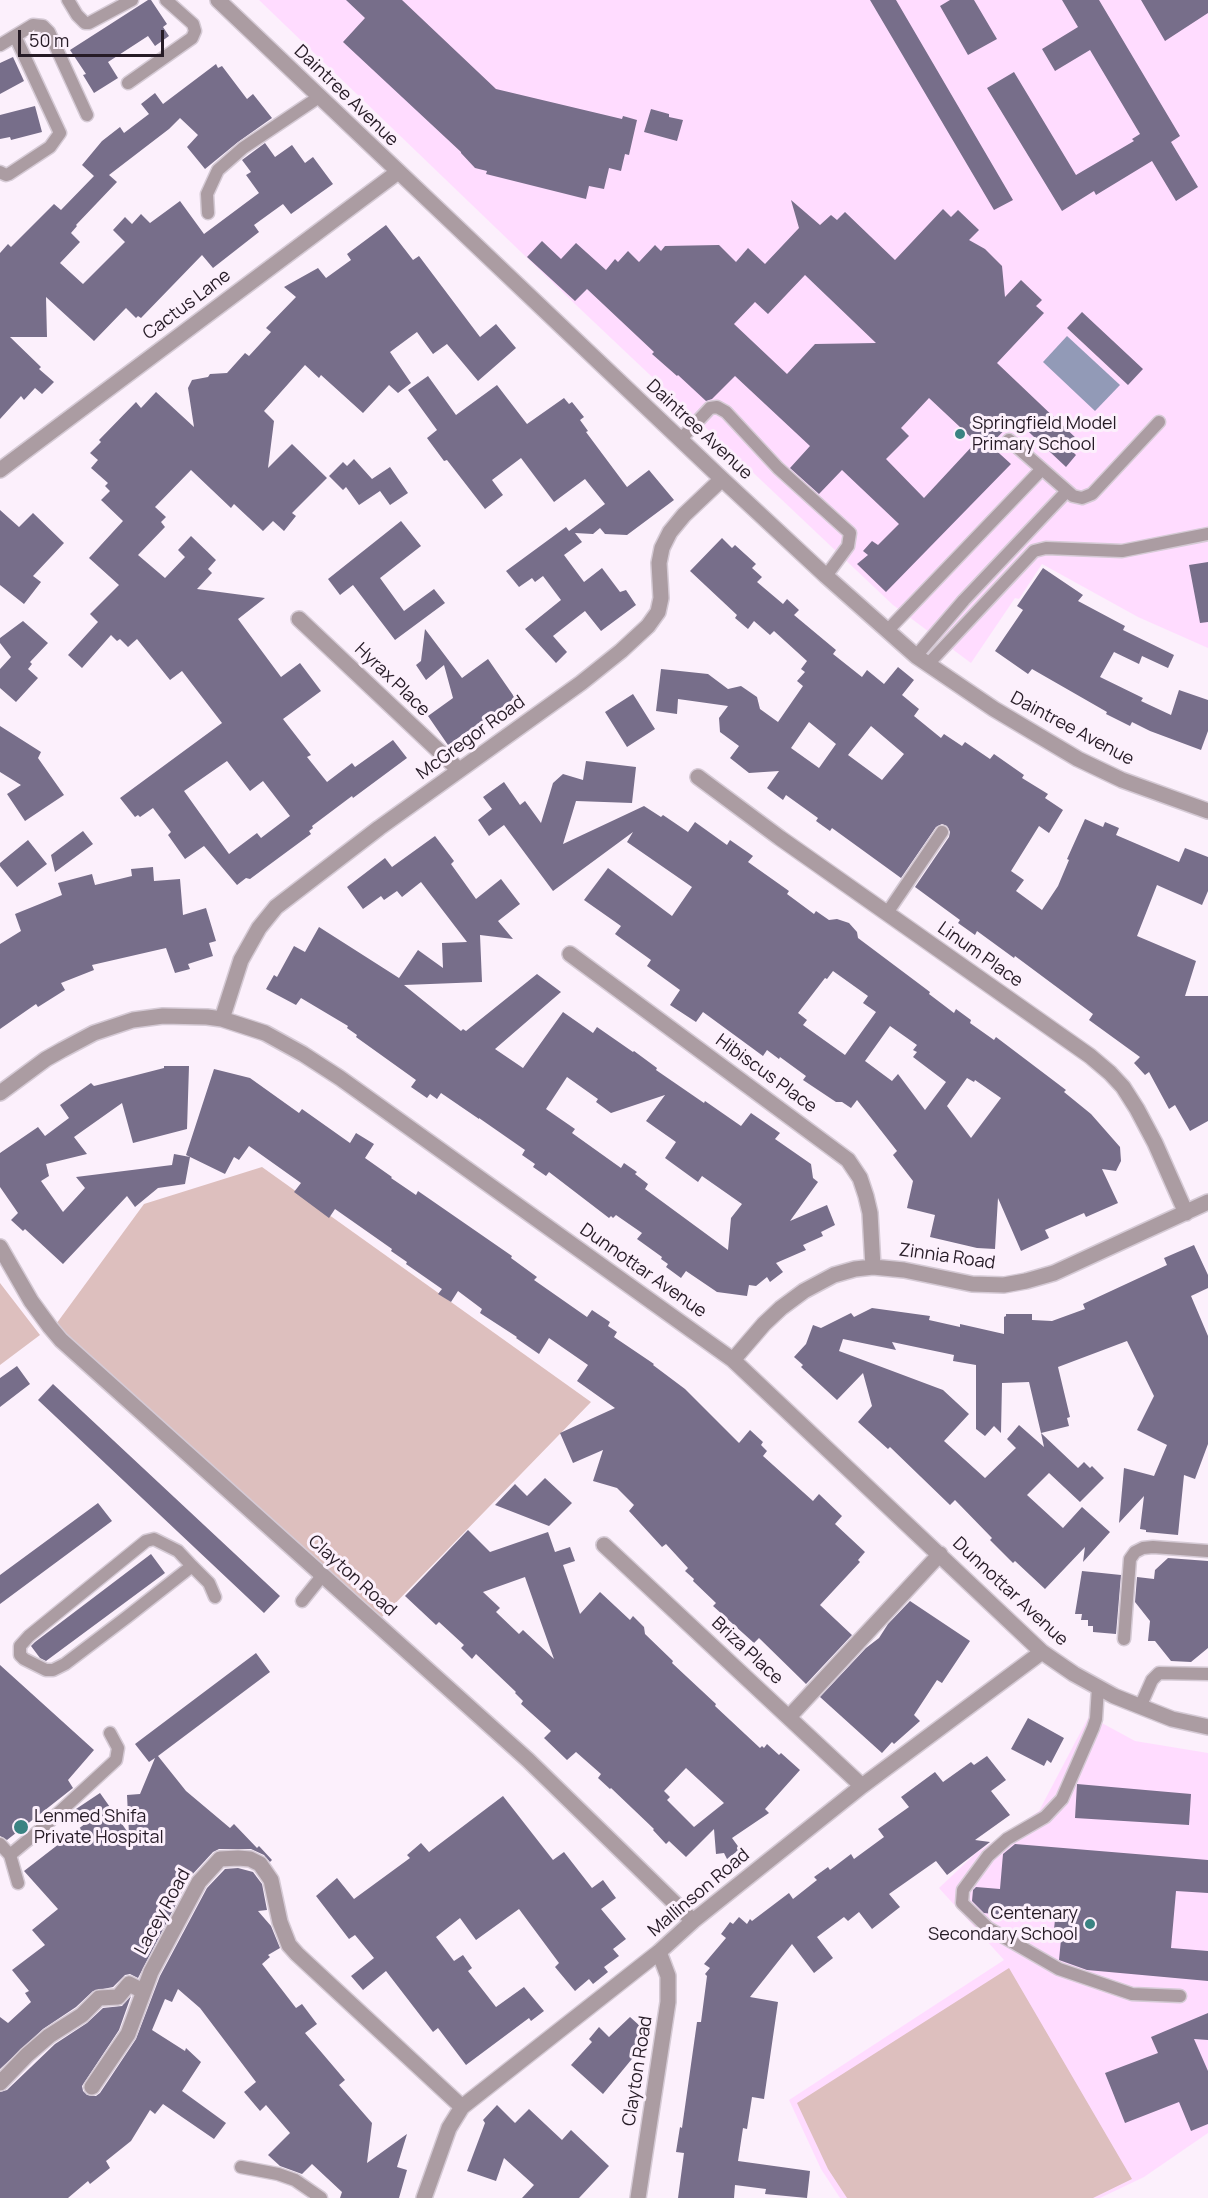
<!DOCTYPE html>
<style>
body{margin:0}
#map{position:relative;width:1208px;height:2198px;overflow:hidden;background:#fcf0fc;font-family:Manrope,sans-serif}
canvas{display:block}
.scale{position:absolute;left:18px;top:30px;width:146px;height:27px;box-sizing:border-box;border:3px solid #261b26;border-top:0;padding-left:8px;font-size:18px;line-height:21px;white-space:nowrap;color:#261b26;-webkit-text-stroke:4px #fcf0fc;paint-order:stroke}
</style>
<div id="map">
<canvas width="1208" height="2198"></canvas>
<div class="scale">50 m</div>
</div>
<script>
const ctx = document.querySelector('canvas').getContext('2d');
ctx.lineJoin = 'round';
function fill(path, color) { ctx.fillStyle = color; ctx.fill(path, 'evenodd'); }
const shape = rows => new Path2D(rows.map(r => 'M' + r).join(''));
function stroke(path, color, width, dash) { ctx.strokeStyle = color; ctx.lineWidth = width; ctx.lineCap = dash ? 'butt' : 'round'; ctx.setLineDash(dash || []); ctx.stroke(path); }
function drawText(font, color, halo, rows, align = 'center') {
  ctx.font = font + ' Manrope,sans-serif'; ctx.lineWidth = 6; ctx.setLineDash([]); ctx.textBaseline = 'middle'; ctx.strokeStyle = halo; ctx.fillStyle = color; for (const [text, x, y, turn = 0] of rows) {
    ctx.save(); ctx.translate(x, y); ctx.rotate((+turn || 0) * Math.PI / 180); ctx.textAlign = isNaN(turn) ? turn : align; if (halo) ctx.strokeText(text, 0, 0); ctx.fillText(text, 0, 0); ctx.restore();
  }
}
fill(shape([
 [259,0,1208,0,1208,648,1138,617,1042,564,1019,599,1015,598,971,663,893,605,575,304],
 [1089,1716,1135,1741,1208,1753,1208,2133,1144,2177,1100,2198,840,2198,821,2169,789,2100,1004,1960,939,1888,976,1853,1039,1811]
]), '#ffdcff');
fill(shape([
 [262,1167,591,1402,381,1618,51,1331,144,1204],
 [0,1283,40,1335,0,1365],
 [1009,1968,1132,2179,1093,2198,847,2198,828,2169,797,2103]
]), '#ddbfbe');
fill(shape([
 [1067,336,1120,385,1095,411,1043,362]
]), '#929ab7');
fill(shape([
 [148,0,151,0,167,24,163,27,169,36,155,46,148,36,108,62,118,78,94,93,83,75,86,74,70,50],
 [346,0,402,0,496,89,622,119,623,116,637,120,629,155,625,154,621,171,609,168,604,189,589,186,586,199,486,174,487,171,475,168,461,153,461,152,343,42,365,18],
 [870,0,896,0,1013,200,994,210],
 [950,0,974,0,997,39,968,55,940,6],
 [1062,0,1099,0,1180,136,1171,142,1198,187,1176,201,1152,161,1096,195,1094,191,1062,211,987,88,1014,72,1076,175,1134,141,1132,139,1140,134,1090,50,1055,71,1042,49,1078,27],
 [1141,0,1208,0,1208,13,1165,41],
 [13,57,24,81,0,94,0,63],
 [216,64,218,68,222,66,247,99,253,94,272,118,238,142,205,169,187,147,198,135,180,118,169,129,109,175,117,182,76,225,77,226,71,233,80,242,60,263,83,284,125,242,113,230,125,217,132,224,141,214,150,223,180,201,204,234,259,193,246,175,251,172,242,160,265,143,275,157,292,145,305,163,313,157,333,184,291,214,283,204,254,225,259,232,213,268,202,255,141,318,138,316,136,318,126,308,94,341,46,297,47,337,10,337,41,367,39,369,54,382,42,394,35,388,24,400,21,396,0,419,0,253,8,244,11,247,54,204,61,210,94,176,82,165,102,141,120,127,124,133,149,114,141,104,155,93,163,104],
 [35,106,42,132,11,140,10,137,0,139,0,115],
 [651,109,669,114,669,117,683,120,677,141,644,132],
 [791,200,820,225,831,215,837,220,845,212,895,260,943,209,951,217,958,210,979,230,969,240,985,249,1002,266,1005,297,1021,280,1042,300,1036,306,1044,313,997,363,1078,440,1070,449,1076,455,1066,467,1015,419,990,445,1011,464,886,592,857,564,868,555,863,551,872,541,878,545,899,524,842,470,819,494,790,468,810,446,735,376,712,399,706,401,678,375,677,376,652,354,654,352,587,289,575,301,527,257,542,241,561,259,576,243,606,270,615,259,618,262,628,251,639,262,655,245,661,251,665,246,719,245,736,262,748,248,765,264,799,228],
 [805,275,876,343,815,344,787,374,734,324,755,302,768,314],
 [929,398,976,442,924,498,886,459,909,436,901,428],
 [386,225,413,260,419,256,480,337,496,324,516,348,478,381,447,344,433,354,417,332,390,352,411,383,398,393,389,385,363,413,321,375,319,378,305,365,264,411,274,421,268,468,292,444,327,478,292,513,296,516,284,531,273,521,263,531,234,504,231,508,191,470,155,507,166,517,161,522,165,527,138,555,165,578,185,557,178,550,191,536,216,560,208,569,212,573,197,589,265,598,238,619,281,677,300,663,321,691,283,719,311,755,307,757,327,782,352,763,355,767,393,740,407,758,353,798,352,796,312,826,313,828,309,831,311,834,250,879,246,878,237,885,204,846,185,859,168,835,171,832,153,808,140,817,138,815,135,817,120,798,222,723,182,671,170,680,137,639,128,647,120,639,117,641,111,635,82,668,68,655,98,622,90,614,119,585,89,558,123,521,101,500,110,491,105,486,108,483,91,468,98,460,90,453,101,442,99,440,136,402,141,408,156,392,194,427,188,388,192,380,208,377,210,374,227,373,245,353,249,356,271,332,266,328,296,297,284,287,318,268,326,278,351,260,347,254],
 [227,761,250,791,263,781,290,816,261,838,257,833,229,854,184,791],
 [1082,312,1143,369,1128,385,1067,328],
 [428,376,456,415,497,385,527,424,564,398,569,404,572,402,584,417,580,420,588,431,586,432,627,487,649,470,674,500,627,535,605,534,600,528,593,534,575,533,582,542,564,555,584,582,602,568,620,592,626,590,636,605,601,631,585,611,553,636,567,652,556,663,525,629,561,600,543,576,535,582,532,578,519,587,506,571,566,527,569,531,605,504,585,479,554,502,521,458,492,480,503,495,485,509,447,460,444,461,427,438,437,430,408,390],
 [354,459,372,479,390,467,408,493,390,505,380,491,359,505,346,487,343,490,329,476,343,462,347,466],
 [0,510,19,527,33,513,64,543,33,576,41,582,24,604,0,585],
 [401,521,421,546,380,578,404,611,434,589,445,603,395,640,353,585,340,595,328,579],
 [722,538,732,548,735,545,756,564,752,568,762,577,757,582,783,604,787,599,799,610,794,615,836,650,833,654,862,677,867,670,884,684,898,667,914,680,902,695,919,709,914,716,941,738,944,734,962,746,965,742,990,759,994,754,1024,775,1022,778,1048,794,1045,798,1063,810,1049,833,1039,826,1011,871,1024,880,1016,891,1042,910,1058,886,1069,860,1067,859,1085,819,1103,827,1105,822,1119,828,1116,835,1179,862,1185,848,1208,857,1208,891,1202,905,1157,885,1137,936,1196,961,1185,996,1208,996,1208,1121,1190,1131,1175,1105,1169,1109,1149,1072,1145,1075,1134,1063,1140,1057,1089,1020,1093,1014,1015,956,1014,958,977,931,975,935,958,923,960,920,915,887,949,837,950,832,947,826,942,824,936,827,901,878,832,828,830,831,816,821,818,818,786,795,783,800,767,788,779,771,749,773,730,758,739,746,720,732,719,718,728,706,678,699,677,714,656,711,661,669,708,674,728,689,741,686,757,697,760,709,778,722,803,686,797,681,805,672,801,669,807,661,774,631,770,635,754,621,748,629,735,618,737,615,690,571],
 [809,722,836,744,819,768,791,748],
 [871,726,904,754,882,780,848,755],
 [1208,562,1208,622,1200,623,1189,565],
 [1043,568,1083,595,1078,601,1125,626,1123,630,1174,655,1168,668,1142,656,1139,664,1114,652,1100,677,1143,698,1141,701,1171,715,1179,690,1208,700,1208,731,1201,750,1150,731,1132,722,1130,726,1106,714,1107,712,1032,669,1028,674,995,651,1023,610,1017,606],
 [23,621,48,643,30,662,32,664,28,669,38,678,16,702,0,688,0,669,11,657,0,643,0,638],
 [425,629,462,678,488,659,515,698,448,745,428,716,453,698,444,665,426,680,416,665,421,661],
 [633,694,655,729,627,747,605,712],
 [0,726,41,752,38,758,64,795,25,821,7,794,21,785,0,772],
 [586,761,636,767,632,803,576,801,563,844,644,806,661,817,663,815,688,832,695,822,727,845,730,840,753,856,748,862,789,891,787,894,814,914,816,911,829,920,837,919,849,923,857,932,858,938,930,992,929,994,954,1013,956,1009,971,1020,970,1023,994,1040,996,1037,1066,1090,1064,1092,1091,1114,1120,1147,1121,1161,1116,1171,1102,1169,1118,1203,1086,1217,1084,1213,1045,1230,1049,1238,1021,1251,998,1198,995,1249,977,1248,930,1237,935,1215,907,1208,913,1181,893,1155,897,1151,857,1100,851,1108,842,1102,836,1102,803,1080,806,1076,780,1057,779,1059,767,1050,763,1056,703,1012,696,1022,670,1005,680,990,647,966,651,960,615,934,621,926,584,900,608,868,672,916,692,887,627,842,633,832,553,891,504,825,489,836,478,820,492,809,483,797,504,782,520,805,525,801,541,823,553,783,563,774,583,780],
 [833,971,868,996,863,1003,876,1012,845,1055,803,1025,807,1020,798,1013,825,978,827,979],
 [890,1026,917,1045,913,1050,917,1052,913,1057,946,1082,925,1110,898,1074,892,1081,865,1061],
 [967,1078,974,1082,975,1080,1001,1098,971,1138,947,1106],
 [83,831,93,844,55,872,51,855],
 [435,836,454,861,451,864,476,899,501,879,520,904,498,921,513,939,480,935,482,982,404,985,461,1031,463,1029,466,1031,537,974,561,992,495,1049,523,1068,563,1012,593,1033,597,1027,633,1052,634,1051,657,1068,656,1070,704,1103,705,1101,741,1126,751,1113,780,1133,775,1139,811,1164,813,1178,818,1182,790,1221,827,1205,835,1225,821,1232,823,1236,803,1245,806,1250,776,1263,783,1272,770,1282,767,1277,756,1286,749,1285,747,1296,717,1292,686,1271,681,1278,666,1267,668,1264,661,1259,662,1257,637,1239,642,1233,616,1215,613,1218,611,1216,609,1218,549,1172,546,1176,533,1167,535,1164,522,1155,525,1150,479,1118,479,1119,441,1093,437,1099,430,1094,427,1098,411,1087,416,1080,356,1037,357,1035,347,1028,348,1026,301,998,296,1005,266,989,274,975,277,977,294,946,305,952,319,927,399,978,418,950,443,968,442,943,467,942,421,882,402,897,397,891,384,900,381,896,363,909,347,887,385,858,392,867],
 [567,1077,598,1099,596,1102,611,1113,665,1095,646,1121,676,1142,665,1158,698,1182,702,1176,742,1204,731,1218,728,1250,645,1189,648,1184,635,1174,637,1172,624,1163,621,1168,572,1133,575,1129,546,1109],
 [28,840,47,864,17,887,0,866,0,863],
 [153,867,154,881,180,879,183,915,206,908,216,941,209,943,213,956,188,964,190,969,175,973,166,948,92,965,94,970,61,983,65,990,38,1007,36,1004,0,1029,0,944,21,931,15,914,62,895,58,883,92,874,95,885,132,876,131,869],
 [164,1066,189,1066,187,1129,133,1143,122,1103,74,1137,87,1154,46,1164,49,1176,41,1181,63,1212,85,1188,76,1177,172,1165,174,1154,190,1157,185,1184,158,1188,135,1207,127,1196,63,1264,25,1229,23,1231,11,1220,18,1213,0,1187,0,1153,38,1127,45,1136,69,1118,60,1105,91,1083,94,1086,164,1068],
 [214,1069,250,1078,299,1113,302,1109,350,1143,356,1133,374,1144,365,1158,392,1177,391,1178,416,1195,418,1191,512,1256,511,1258,537,1277,534,1280,587,1317,592,1310,610,1322,608,1326,617,1332,614,1337,654,1364,653,1365,685,1389,739,1443,750,1430,763,1442,761,1445,767,1451,763,1456,813,1501,819,1494,842,1516,835,1524,865,1552,858,1560,860,1562,820,1605,852,1635,806,1684,759,1638,754,1643,713,1606,716,1603,693,1581,694,1579,685,1571,688,1568,666,1544,662,1547,629,1511,634,1505,617,1488,593,1481,603,1450,573,1463,560,1433,615,1408,577,1381,588,1365,549,1338,539,1354,516,1338,517,1337,480,1313,482,1309,458,1291,451,1302,438,1294,442,1289,406,1264,407,1262,391,1251,392,1249,335,1209,329,1218,294,1192,301,1183,249,1146,239,1160,234,1157,225,1174,186,1155],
 [1194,1245,1208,1275,1208,1288,1191,1296,1208,1336,1208,1444,1195,1479,1184,1475,1178,1535,1146,1532,1146,1530,1140,1529,1144,1496,1119,1523,1124,1468,1154,1476,1167,1445,1137,1430,1154,1396,1127,1341,1058,1367,1070,1417,1067,1418,1069,1426,1041,1433,1029,1382,1002,1383,1001,1433,994,1426,985,1436,976,1429,976,1365,953,1361,954,1355,892,1342,896,1350,843,1339,839,1351,943,1390,969,1414,944,1441,985,1478,1016,1448,1007,1439,1019,1425,1044,1447,1041,1433,1078,1468,1084,1462,1090,1468,1092,1466,1104,1478,1080,1502,1049,1473,1027,1495,1063,1528,1082,1507,1110,1532,1083,1562,1085,1547,1045,1589,1015,1561,1013,1563,990,1540,992,1538,955,1500,950,1505,890,1447,888,1449,858,1422,872,1406,863,1373,837,1400,801,1367,803,1365,794,1357,806,1344,813,1325,821,1328,851,1313,854,1317,872,1308,930,1316,929,1320,960,1327,960,1324,1004,1334,1004,1317,1006,1316,1006,1314,1032,1314,1032,1320,1052,1321,1085,1309,1083,1304,1167,1265,1164,1258],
 [17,1366,30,1384,0,1407,0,1378],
 [53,1384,280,1596,264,1613,38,1400],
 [545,1478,572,1503,549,1526,495,1505,515,1484,527,1496],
 [98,1503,112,1521,0,1604,0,1575],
 [468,1530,490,1552,548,1532,555,1552,570,1547,575,1561,563,1565,580,1614,600,1592,630,1620,633,1616,644,1627,645,1634,673,1661,672,1663,716,1704,715,1706,760,1748,762,1746,764,1748,767,1744,779,1755,781,1753,800,1770,765,1809,769,1813,732,1838,740,1849,727,1859,724,1853,716,1854,714,1829,686,1857,669,1841,666,1844,653,1830,654,1829,611,1788,610,1789,598,1778,601,1774,576,1752,567,1760,544,1738,551,1731,521,1704,523,1701,515,1693,516,1692,476,1654,472,1659,461,1648,464,1645,439,1622,436,1625,405,1596],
 [525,1577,539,1617,554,1659,523,1630,519,1634,496,1612,500,1608,483,1592],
 [686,1768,724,1803,694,1827,667,1800,670,1797,664,1791],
 [151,1554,165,1573,46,1661,40,1658,31,1646,35,1642],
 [1168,1558,1208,1561,1208,1648,1191,1662,1171,1661,1155,1641,1148,1641,1150,1621,1135,1602,1137,1577,1154,1579,1155,1570],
 [1082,1571,1121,1575,1116,1634,1093,1632,1093,1626,1088,1626,1088,1620,1081,1620,1082,1614,1075,1614],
 [910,1601,970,1641,942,1683,937,1680,914,1715,920,1721,894,1744,892,1742,882,1753,820,1697,866,1648,879,1638,888,1624],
 [256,1653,270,1672,158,1756,186,1791,230,1828,234,1824,257,1848,259,1846,272,1860,270,1862,264,1855,251,1849,219,1849,213,1852,190,1877,138,1978,130,1974,125,1975,113,1987,93,1991,76,2007,43,2029,0,2069,0,2017,8,2023,31,2002,25,1993,29,1991,12,1970,45,1945,32,1930,58,1909,24,1871,86,1823,76,1809,100,1793,129,1834,127,1795,140,1794,155,1758,149,1762,135,1744],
 [0,1665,94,1750,68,1780,73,1788,7,1840,0,1836],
 [1028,1718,1064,1738,1051,1763,1047,1760,1044,1766,1011,1749],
 [987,1756,1006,1780,991,1791,1010,1815,975,1840,990,1842,947,1875,936,1861,889,1894,900,1907,872,1929,859,1912,848,1921,844,1917,817,1937,833,1958,814,1973,792,1944,750,1997,778,2002,764,2099,752,2097,747,2129,743,2128,738,2161,810,2171,807,2198,765,2194,766,2189,735,2185,734,2198,678,2198,684,2153,676,2152,680,2127,682,2128,697,2022,701,2022,707,1976,705,1974,710,1968,704,1964,726,1938,721,1934,730,1922,733,1924,739,1917,747,1924,750,1919,752,1921,789,1893,793,1899,817,1880,814,1877,828,1867,830,1870,851,1854,854,1859,884,1837,878,1829,909,1807,901,1797,935,1772,943,1782,971,1762,974,1765],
 [1077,1784,1191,1794,1189,1825,1075,1818],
 [503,1796,553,1860,564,1852,592,1888,603,1880,616,1898,601,1909,626,1939,613,1949,619,1956,604,1967,608,1972,593,1984,589,1979,575,1991,555,1967,559,1963,519,1909,476,1940,460,1918,436,1937,454,1961,463,1955,472,1968,468,1971,496,2007,524,1987,544,2011,531,2021,529,2018,466,2065,438,2028,433,2032,386,1971,363,1990,351,1976,374,1958,355,1935,349,1939,316,1896,337,1878,354,1899,410,1858,407,1855,421,1843,429,1852],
 [1015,1844,1208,1860,1208,1893,1176,1891,1171,1948,1208,1951,1208,1981,1087,1970,1059,1960,1062,1929,1054,1929,1055,1920,984,1913,972,1901,973,1890,976,1887,1000,1889,1003,1854],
 [238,1868,253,1872,262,1884,267,1910,258,1911,271,1926,280,1948,268,1955,270,1957,262,1964,296,2008,302,2004,317,2024,305,2033,345,2080,339,2085,372,2123,367,2163,407,2134,397,2167,407,2170,399,2198,340,2198,342,2192,312,2164,302,2174,280,2166,268,2155,290,2133,266,2105,260,2111,244,2092,256,2082,200,2008,178,1989,172,2002,165,1999,152,2030,185,2051,186,2048,201,2062,182,2091,226,2123,214,2139,163,2104,155,2114,150,2110,131,2141,106,2161,110,2168,90,2184,88,2181,68,2198,0,2198,0,2092,7,2090,55,2044,87,2023,103,2008,122,2006,131,1996,119,2030,82,2086,83,2091,87,2095,96,2096,100,2093,136,2039,160,1976,207,1888,225,1869],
 [1208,2013,1208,2040,1194,2039,1208,2071,1208,2124,1191,2131,1179,2102,1125,2123,1105,2073,1158,2053,1151,2037],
 [630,2017,640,2026,636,2054,603,2094,571,2065,592,2042,589,2039,599,2027,609,2037],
 [497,2105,515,2123,529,2109,562,2140,571,2130,609,2166,579,2198,522,2198,534,2185,504,2158,496,2181,467,2171,485,2123,483,2120]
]), '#776e8a');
const service = shape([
 [68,0,77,15,85,23,89,23,132,0],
 [0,45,33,25,43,26,49,32,87,115],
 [128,83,192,38,195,31,193,24,166,0],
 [0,172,6,175,9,174,50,147,60,133,15,36],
 [208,213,207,194,218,170,243,148,319,97],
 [680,440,710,408,717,407,726,412,778,468,850,533,848,546,826,576],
 [1009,440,1073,496,1082,498,1092,494,1159,422],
 [888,630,1041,470],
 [916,656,964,600,1067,491],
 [929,663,1034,551,1046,548,1122,551,1208,534],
 [887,913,942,832],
 [192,1566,127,1617,65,1664,53,1670,46,1670,24,1659,20,1655,20,1646,29,1636,146,1541,154,1539,178,1551,192,1566,209,1583,215,1597],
 [302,1601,322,1576],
 [1124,1639,1130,1559,1135,1552,1143,1548,1153,1547,1208,1551],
 [1098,1687,1096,1719,1093,1728,1062,1799,1045,1817,1007,1839,988,1856,963,1890,962,1903,988,1928,1059,1969,1132,1994,1180,1996],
 [1140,1707,1152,1680,1159,1673,1208,1674],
 [0,1844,10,1855,18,1883],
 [10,1855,40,1830,116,1760,118,1748,110,1733],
 [241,2167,278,2174,295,2180,321,2198]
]);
const minor = shape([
 [218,0,722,479,826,576,916,656,994,709,1078,759,1122,780,1208,811],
 [0,470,398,172],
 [299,619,459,770],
 [698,777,780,838,1090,1056,1110,1073,1123,1087,1137,1109,1155,1143,1186,1213],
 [570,954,848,1160,860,1178,866,1196,870,1213,873,1267],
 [222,1019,241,960,259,928,276,907,379,828,581,683,621,651,648,626,658,612,661,598,659,563,662,548,670,532,684,515,722,479],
 [0,1093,46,1059,62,1050,94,1033,133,1020,163,1016,207,1017,222,1019,265,1033,303,1054,340,1078,733,1360,1042,1652,1074,1674,1114,1696,1172,1719,1208,1727],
 [0,1247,31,1301,50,1327,61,1340,528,1760,693,1921],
 [733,1360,764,1324,781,1308,804,1291,834,1275,855,1269,873,1267,904,1270,972,1284,1004,1285,1026,1281,1054,1273,1208,1202],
 [604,1545,862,1786],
 [789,1717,940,1554],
 [0,2083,27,2055,49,2036,82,2015,99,1998,118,1997,129,1984,143,1991],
 [92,2087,128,2034,151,1972,199,1882,220,1859,238,1858,250,1859,260,1864,271,1880,280,1922,289,1945,297,1954,462,2107],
 [424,2198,449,2128,462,2107,659,1952,693,1921,862,1786,1042,1652],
 [638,2198,668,2002,668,1976,659,1952]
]);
stroke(service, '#d5cad5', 15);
stroke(minor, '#d5cad5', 18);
stroke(service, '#ab9ca2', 12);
stroke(minor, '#ab9ca2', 15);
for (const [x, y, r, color] of [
 [960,434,6,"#3a8382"],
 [21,1827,8,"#3a8382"],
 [1090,1924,6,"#3a8382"]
]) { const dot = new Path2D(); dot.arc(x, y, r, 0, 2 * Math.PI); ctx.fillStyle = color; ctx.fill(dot); stroke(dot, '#fcf0fc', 2); }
drawText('18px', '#261b26', '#fcf0fc', [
 ["Daintree Avenue",346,96,44],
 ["Cactus Lane",187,305,-37],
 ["Daintree Avenue",699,430,43],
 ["Hyrax Place",392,680,44],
 ["Daintree Avenue",1072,729,28],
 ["McGregor Road",471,738,-36],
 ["Linum Place",980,955,35],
 ["Hibiscus Place",766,1074,36],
 ["Zinnia Road",947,1257,8],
 ["Dunnottar Avenue",643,1271,35],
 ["Clayton Road",352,1576,42],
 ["Dunnottar Avenue",1010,1592,43],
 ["Briza Place",747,1651,43],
 ["Mallinson Road",699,1893,-40],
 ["Lacey Road",163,1912,-61],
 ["Clayton Road",638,2071,-81]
]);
drawText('18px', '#261b26', '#fcf0fc', [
 ["Springfield Model",972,424],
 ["Primary School",972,445],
 ["Lenmed Shifa",34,1817],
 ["Private Hospital",34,1838],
 ["Centenary",1078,1914,"right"],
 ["Secondary School",1078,1935,"right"]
], 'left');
</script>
